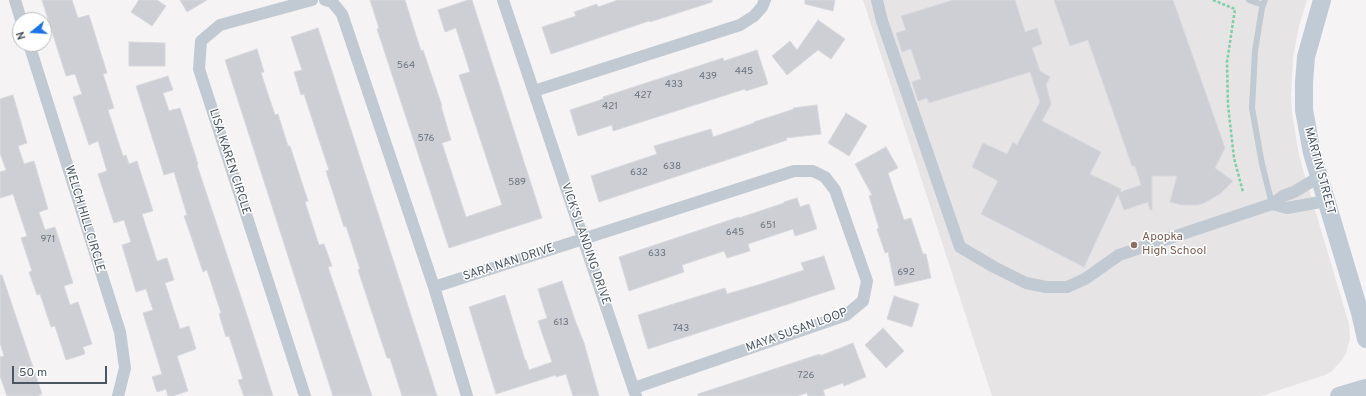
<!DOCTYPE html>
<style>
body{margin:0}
#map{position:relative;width:1366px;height:396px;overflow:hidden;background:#f5f3f3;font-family:Overpass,sans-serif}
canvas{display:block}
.north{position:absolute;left:12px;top:12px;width:40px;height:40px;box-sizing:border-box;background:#fff;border:1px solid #b7bbc0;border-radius:50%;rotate:252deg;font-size:11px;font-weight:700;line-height:16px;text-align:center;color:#4a5661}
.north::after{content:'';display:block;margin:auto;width:14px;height:18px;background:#1a73e8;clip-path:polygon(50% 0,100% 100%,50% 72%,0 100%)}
.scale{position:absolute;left:12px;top:366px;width:95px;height:18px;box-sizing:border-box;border:2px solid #4a5661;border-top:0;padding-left:5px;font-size:12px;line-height:14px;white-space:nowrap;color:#4a5661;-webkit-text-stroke:3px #fff;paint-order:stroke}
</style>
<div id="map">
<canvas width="1366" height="396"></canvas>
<div class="north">N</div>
<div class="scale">50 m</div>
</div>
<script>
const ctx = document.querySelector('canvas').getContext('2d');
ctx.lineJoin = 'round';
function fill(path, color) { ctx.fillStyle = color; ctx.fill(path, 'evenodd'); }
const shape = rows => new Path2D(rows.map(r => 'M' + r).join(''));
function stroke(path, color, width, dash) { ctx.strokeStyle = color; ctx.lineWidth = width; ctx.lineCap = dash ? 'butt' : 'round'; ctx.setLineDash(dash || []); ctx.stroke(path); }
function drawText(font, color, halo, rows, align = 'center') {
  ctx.font = font + ' Overpass,sans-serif'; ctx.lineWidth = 3; ctx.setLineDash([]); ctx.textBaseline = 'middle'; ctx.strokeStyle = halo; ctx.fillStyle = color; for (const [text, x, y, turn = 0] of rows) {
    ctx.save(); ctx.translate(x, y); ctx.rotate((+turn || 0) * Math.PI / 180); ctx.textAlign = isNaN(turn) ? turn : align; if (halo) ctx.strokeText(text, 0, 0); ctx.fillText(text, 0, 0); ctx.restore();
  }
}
fill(shape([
 [863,0,1307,0,1299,26,1293,58,1291,95,1292,113,1298,149,1302,166,1349,324,1350,339,1346,353,1342,360,1332,371,1325,375,1261,396,992,396]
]), '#e6e4e5');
const building = shape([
 [42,0,72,0,78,18,89,15,107,73,103,74,114,108,108,110,123,156,126,155,129,164,137,161,153,211,142,214,157,261,167,258,174,280,165,283,180,329,189,326,196,349,177,356,188,391,173,396,168,396,166,389,157,392,152,377,162,374,143,313,153,310,146,289,136,292,122,245,131,242,124,220,114,223,98,174,107,171,98,141,89,145,73,97,82,94,75,74,66,76,42,0],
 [139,0,157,0,166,6,152,26,131,12,139,0],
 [180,0,207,0,187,12,180,0],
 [370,0,405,0,421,51,423,50,442,106,441,106,451,140,442,143,466,217,502,205,459,75,470,72,456,28,445,32,438,10,468,0,472,0,542,218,449,248,377,29,379,28,370,0],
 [618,0,712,0,712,2,650,22,649,21,551,54,542,27,576,16,574,12,597,4,598,7,618,0],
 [805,0,835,0,833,11,805,4,805,0],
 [953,0,1015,0,1025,32,1037,28,1042,44,1032,48,1040,71,1050,77,1046,85,1051,104,1042,121,1101,152,1090,174,1121,189,1120,192,1141,185,1135,166,1132,166,1088,40,1070,46,1054,0,1173,0,1225,148,1215,168,1233,181,1220,194,1204,203,1198,205,1182,205,1170,202,1177,176,1152,176,1152,210,1150,210,1148,202,1124,210,1118,194,1084,267,981,214,998,181,972,167,983,143,1007,154,1013,142,1017,145,1040,102,1030,72,929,103,927,98,918,101,912,82,921,79,911,49,902,52,896,33,906,30,901,16,953,0],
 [818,20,845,39,831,59,818,50,787,75,772,56,790,41,797,50,818,20],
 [318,28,432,380,437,396,402,396,390,358,387,358,358,270,360,269,346,226,344,227,326,171,329,170,318,137,304,94,301,95,294,72,302,70,291,37,318,28],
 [129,42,165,43,165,66,129,66,129,42],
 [257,49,264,72,261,73,275,115,278,114,288,146,290,146,308,201,305,202,319,245,324,244,332,266,328,267,372,396,333,396,225,60,257,49],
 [757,50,768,84,746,91,745,89,613,131,612,125,578,136,570,110,603,99,603,97,723,58,724,61,757,50],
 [168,76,173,90,163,93,169,111,180,108,198,164,197,165,244,306,273,396,244,396,238,380,243,379,229,336,226,337,219,314,221,313,207,270,203,272,192,239,184,216,187,215,174,172,164,175,136,86,168,76],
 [13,95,27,143,18,146,24,164,34,161,48,209,39,212,45,230,55,227,73,283,64,286,70,305,78,302,92,344,83,347,85,354,66,360,55,326,51,327,40,294,37,295,29,272,32,271,21,238,27,236,13,194,0,198,0,172,6,170,0,153,0,99,13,95],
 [817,105,821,134,786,138,787,140,599,202,591,176,657,154,654,146,711,129,713,137,754,123,754,122,794,109,793,108,817,105],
 [846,113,867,126,849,156,828,143,846,113],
 [886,147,898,168,888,173,904,220,911,218,923,254,926,254,931,278,895,286,888,252,885,253,877,229,879,228,869,196,872,195,855,164,886,147],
 [797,198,800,207,809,204,817,229,795,236,793,229,748,244,750,251,727,258,724,251,682,265,684,272,629,291,619,257,739,217,739,218,784,203,784,202,797,198],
 [824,256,835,289,648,349,638,315,725,288,727,294,761,284,804,270,801,263,824,256],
 [0,275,2,275,42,394,37,396,7,396,0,376,0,357,4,356,0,343,0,275],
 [562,281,575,320,584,343,599,396,573,396,566,374,556,377,556,375,496,394,469,307,505,295,525,360,526,360,529,370,552,362,538,321,547,318,538,289,562,281],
 [894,296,919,304,912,327,887,319,894,296],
 [883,328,904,351,886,368,865,345,883,328],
 [853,343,866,377,844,386,843,383,823,390,825,396,808,396,807,393,796,396,698,396,698,394,820,354,820,356,853,343]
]);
fill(building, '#cdcfd5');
stroke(building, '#d7d9de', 1);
stroke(shape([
 [1213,0,1235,9,1227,62,1228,105,1234,158,1243,192]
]), '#7ad0a6', 2.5, [3, 2]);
stroke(shape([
 [1249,0,1263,5],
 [1265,0,1262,8,1255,51,1252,108,1262,164,1272,204]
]), '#c1cad2', 6);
stroke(shape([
 [15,0,21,20],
 [325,0,332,2,342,14,434,287,467,396],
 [503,0,636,396],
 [877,0,882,21,960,247,994,267,1026,283,1046,287,1067,287,1085,279,1119,255,1272,204,1283,196,1294,192,1319,177],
 [29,44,120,332,125,368,118,396],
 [534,91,740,25,754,16,762,7,765,0],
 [1272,204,1287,208,1326,201],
 [434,287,794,171,813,171,825,177,835,190,867,281,863,301,846,315,634,388],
 [305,396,199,69,201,41,220,25,312,0]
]), '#c1cad2', 12);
stroke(shape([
 [1322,0,1306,57,1304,82,1304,110,1312,153,1360,313,1366,339],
 [1339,396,1366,388]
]), '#c1cbd6', 18);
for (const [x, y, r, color] of [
 [1134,245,4,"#8d6e63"]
]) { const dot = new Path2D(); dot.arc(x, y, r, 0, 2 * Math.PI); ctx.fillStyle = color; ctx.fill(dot); stroke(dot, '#fff', 1.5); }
drawText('10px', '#6b747e', null, [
 ["564",406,66],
 ["445",744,72],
 ["439",708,77],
 ["433",674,85],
 ["427",643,96],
 ["421",610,107],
 ["576",426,139],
 ["638",672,167],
 ["632",639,173],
 ["589",517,183],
 ["651",768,226],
 ["645",735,233],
 ["971",48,240],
 ["633",657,254],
 ["692",906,273],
 ["613",561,323],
 ["743",681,329],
 ["726",806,376]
]);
drawText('12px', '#4a5661', '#fff', [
 ["LISA KAREN CIRCLE",229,162,72],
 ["MARTIN STREET",1319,171,75],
 ["WELCH HILL CIRCLE",84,219,73],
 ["VICK'S LANDING DRIVE",585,244,71],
 ["SARA NAN DRIVE",509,263,-18],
 ["MAYA SUSAN LOOP",797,331,-20]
]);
drawText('12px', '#785e54', '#fff', [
 ["Apopka",1142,238],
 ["High School",1142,252]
], 'left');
</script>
